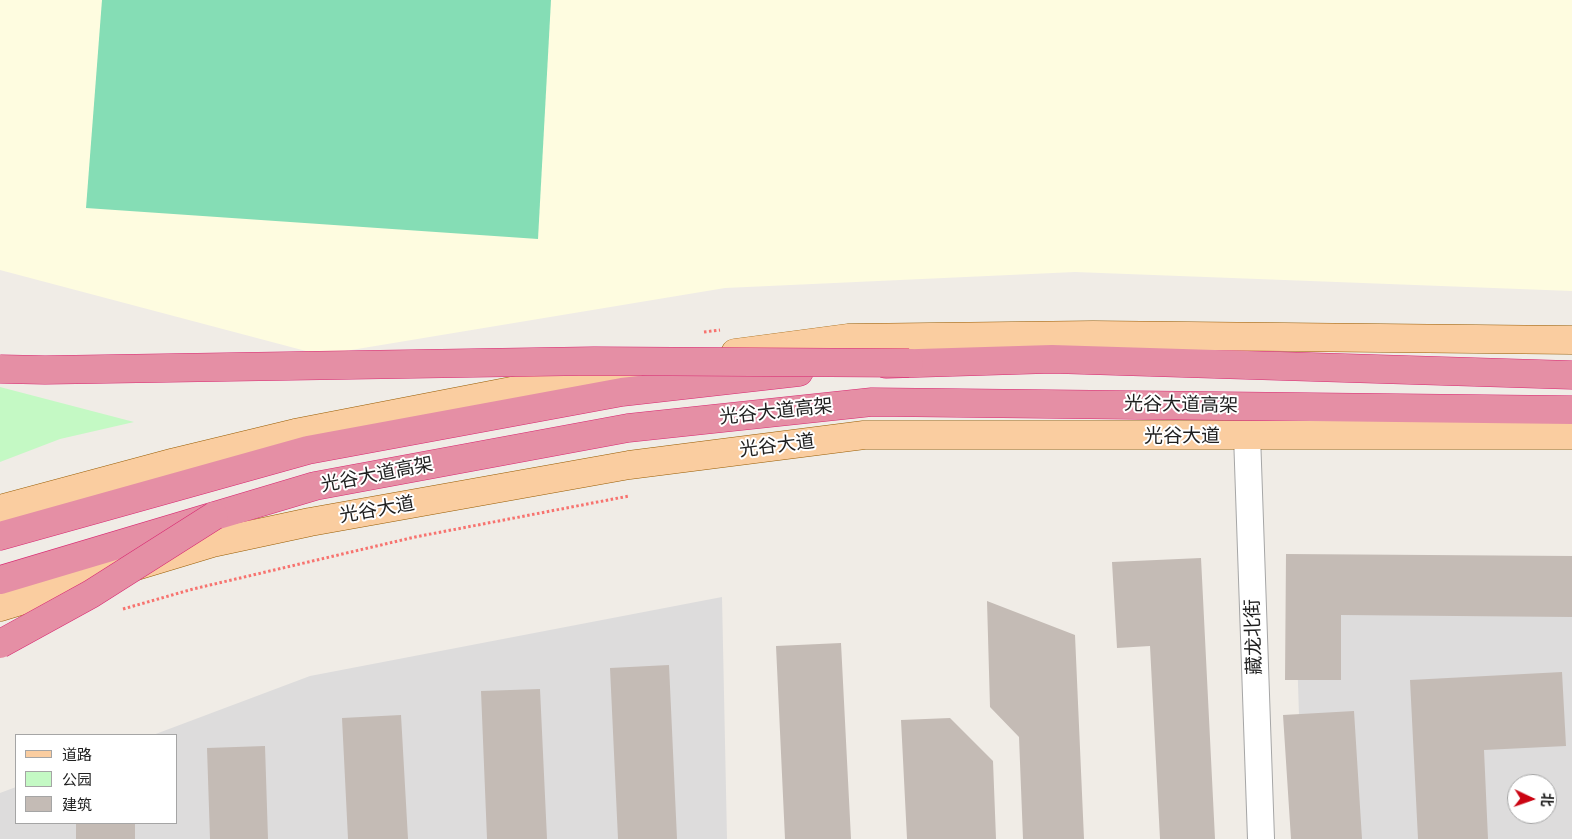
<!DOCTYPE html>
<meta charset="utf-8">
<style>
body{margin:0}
#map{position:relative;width:1572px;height:839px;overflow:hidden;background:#f0ece6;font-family:Figtree,"Noto Sans SC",sans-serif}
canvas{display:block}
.legend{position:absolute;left:15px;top:734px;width:162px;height:90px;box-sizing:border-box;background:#fff;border:1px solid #a5a5a5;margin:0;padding:6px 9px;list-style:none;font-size:15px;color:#1f1f1f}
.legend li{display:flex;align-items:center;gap:10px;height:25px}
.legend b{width:25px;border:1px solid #a5a5a5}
.north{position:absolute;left:1507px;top:774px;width:50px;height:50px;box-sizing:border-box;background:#fff;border:1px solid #a5a5a5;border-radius:50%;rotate:93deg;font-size:14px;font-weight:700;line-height:20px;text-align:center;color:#1f1f1f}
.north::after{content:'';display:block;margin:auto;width:18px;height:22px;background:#cb0412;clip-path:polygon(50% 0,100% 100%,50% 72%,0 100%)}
</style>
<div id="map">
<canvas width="1572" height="839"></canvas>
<ul class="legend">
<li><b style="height:6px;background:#facda0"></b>道路</li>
<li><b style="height:14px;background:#c4f9c4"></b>公园</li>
<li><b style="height:14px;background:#c4bbb5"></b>建筑</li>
</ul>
<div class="north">北</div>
</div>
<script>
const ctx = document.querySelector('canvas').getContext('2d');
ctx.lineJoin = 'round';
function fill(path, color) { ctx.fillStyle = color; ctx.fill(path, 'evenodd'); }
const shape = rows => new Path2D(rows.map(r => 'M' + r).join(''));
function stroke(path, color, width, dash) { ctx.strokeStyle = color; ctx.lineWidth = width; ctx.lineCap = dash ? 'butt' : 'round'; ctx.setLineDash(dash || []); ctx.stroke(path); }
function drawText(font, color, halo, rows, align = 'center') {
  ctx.font = font + ' Figtree,"Noto Sans SC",sans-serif'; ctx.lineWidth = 4; ctx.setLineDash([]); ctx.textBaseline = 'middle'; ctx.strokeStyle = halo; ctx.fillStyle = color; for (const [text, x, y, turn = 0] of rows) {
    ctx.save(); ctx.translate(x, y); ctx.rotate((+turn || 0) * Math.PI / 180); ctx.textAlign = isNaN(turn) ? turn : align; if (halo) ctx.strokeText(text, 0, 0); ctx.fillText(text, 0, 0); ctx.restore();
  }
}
fill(shape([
 [1294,560,1572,561,1572,839,1303,839],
 [1517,784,1547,784,1547,814,1517,814],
 [722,597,727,839,0,839,0,793,16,787,16,823,176,823,176,735,153,735,310,676]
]), '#dddcdc');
fill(shape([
 [0,0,1572,0,1572,291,1075,272,725,288,321,355,0,270]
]), '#fefce0');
fill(shape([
 [0,387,134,422,60,439,0,462]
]), '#c4f9c4');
fill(shape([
 [102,0,551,0,538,239,86,208]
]), '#85ddb5');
fill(shape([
 [1286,554,1572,556,1572,617,1341,615,1341,680,1285,680],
 [1201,558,1215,839,1160,839,1150,646,1117,648,1112,562],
 [987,601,1075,635,1084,839,1023,839,1019,737,990,707],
 [841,643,851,839,785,839,776,646],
 [669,665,677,839,618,839,610,668],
 [1562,672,1566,746,1484,750,1488,839,1418,839,1410,680],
 [540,689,547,839,487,839,481,691],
 [1354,711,1362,839,1291,839,1283,715],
 [401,715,408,839,348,839,342,718],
 [950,718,993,761,996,839,907,839,901,720],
 [265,746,268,839,210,839,207,748],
 [76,823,135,823,135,839,76,839]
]), '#c4bbb5');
const street = shape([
 [1247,435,1261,839]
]);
const primary = shape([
 [735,353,848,338,1093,335,1572,340],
 [0,509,175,462,295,433,630,368],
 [0,607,212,543,310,522,629,465,864,435,1572,435]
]);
const highway = shape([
 [886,364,1052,359,1572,375],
 [0,536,308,450,622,392,799,372],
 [0,580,315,486,628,428,872,402,1572,410]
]);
stroke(street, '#a6a6a6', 28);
stroke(primary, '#985c03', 29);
stroke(highway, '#d82871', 29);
stroke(shape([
 [704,332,720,330],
 [123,609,193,589,415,537,629,496]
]), '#f7736f', 3, [2.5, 2.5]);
stroke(street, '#fff', 26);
stroke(primary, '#facda0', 28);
stroke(highway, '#e58fa5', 28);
const highwayBridge = shape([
 [0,369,45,370,594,361,909,363],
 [0,644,91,594,214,516]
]);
stroke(highwayBridge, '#d82871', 29, []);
stroke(highwayBridge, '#e58fa5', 28);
drawText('19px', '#1f1f1f', '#fff', [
 ["光谷大道高架",1181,405,1],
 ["光谷大道高架",776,412,-6],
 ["光谷大道",1182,436],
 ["光谷大道",777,446,-7],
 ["光谷大道高架",377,475,-11],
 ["光谷大道",377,510,-10],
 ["藏龙北街",1254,637,-92]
]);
</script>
